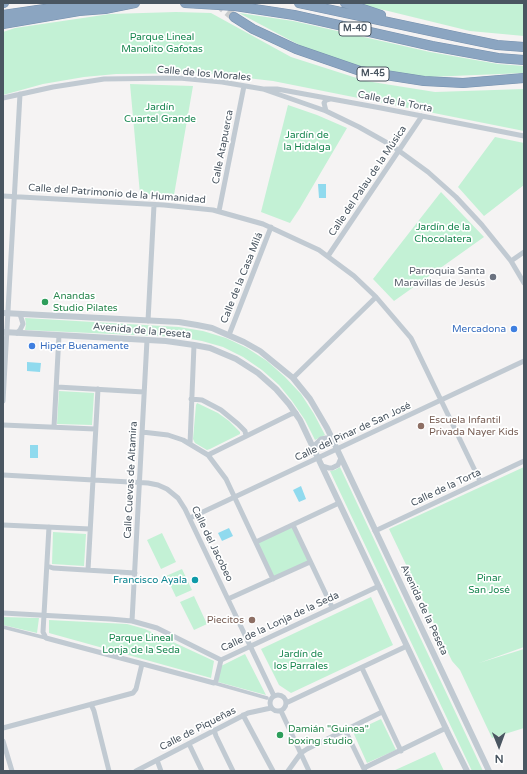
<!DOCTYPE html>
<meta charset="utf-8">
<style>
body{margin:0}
#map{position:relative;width:527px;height:774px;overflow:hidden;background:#f5f3f3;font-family:"Varela Round",sans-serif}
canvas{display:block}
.frame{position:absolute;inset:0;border:4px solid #4a5661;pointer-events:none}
.north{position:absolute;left:479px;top:726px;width:40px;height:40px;-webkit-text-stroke:3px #fff;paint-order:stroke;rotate:179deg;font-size:11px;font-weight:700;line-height:16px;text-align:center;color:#4a5661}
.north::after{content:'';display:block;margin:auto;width:14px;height:18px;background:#4a5661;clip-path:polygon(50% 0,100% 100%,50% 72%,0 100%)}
</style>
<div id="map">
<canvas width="527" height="774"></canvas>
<div class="frame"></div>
<div class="north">N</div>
</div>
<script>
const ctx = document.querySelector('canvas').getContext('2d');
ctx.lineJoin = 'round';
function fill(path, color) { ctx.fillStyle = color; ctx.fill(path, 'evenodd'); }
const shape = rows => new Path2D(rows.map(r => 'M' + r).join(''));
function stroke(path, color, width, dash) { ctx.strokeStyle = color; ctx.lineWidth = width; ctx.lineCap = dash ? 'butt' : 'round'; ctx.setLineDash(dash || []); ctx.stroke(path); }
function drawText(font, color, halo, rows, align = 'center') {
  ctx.font = font + ' "Varela Round",sans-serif'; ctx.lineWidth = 3.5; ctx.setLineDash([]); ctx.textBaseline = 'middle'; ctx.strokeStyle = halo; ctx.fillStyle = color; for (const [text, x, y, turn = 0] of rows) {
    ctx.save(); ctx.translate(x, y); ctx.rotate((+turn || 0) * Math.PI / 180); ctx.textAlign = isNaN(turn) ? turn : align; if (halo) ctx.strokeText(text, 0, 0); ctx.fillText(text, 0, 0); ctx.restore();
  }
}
fill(shape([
 [339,3,524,3,524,36,470,31,384,10],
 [176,12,211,13,291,57,366,81,435,92,524,89,524,131,273,81,204,73,116,74,84,77,43,84,3,95,3,32,15,28,110,14],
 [239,13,293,21,430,52,498,64,524,66,524,73,429,77,366,69,303,47],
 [130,84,193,86,174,195,140,194],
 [288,105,317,115,347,128,300,208,290,223,261,212],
 [495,137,524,143,524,185,484,216,458,187],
 [441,192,484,237,394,301,373,279],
 [25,318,179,327,203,331,226,338,247,348,267,361,285,377,301,394,314,414,325,435,315,440,305,420,292,401,279,385,262,370,243,357,223,347,202,341,179,337,25,330,26,324],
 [59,391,94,393,92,425,57,424],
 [197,403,218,413,229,421,240,432,240,434,210,449,207,450,195,443,193,439,196,405],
 [340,467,483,771,472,771,330,471,335,470],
 [524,467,524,647,479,663,524,649,524,728,492,738,460,670,452,661,389,529],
 [293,525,310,562,273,579,256,542],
 [53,532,86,534,84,566,52,564],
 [162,533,176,562,161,569,147,540],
 [182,569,192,590,176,597,166,576],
 [194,596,207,624,194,630,180,602],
 [371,597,393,645,291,693,279,685,261,649],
 [3,617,39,618,37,633,3,625],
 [49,620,127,624,145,629,214,661,211,678,49,633],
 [245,654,266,695,218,682,221,666],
 [381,719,396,750,367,763,353,732],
 [435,752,444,771,393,771]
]), '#c3f1d5');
fill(shape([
 [318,184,326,184,326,198,319,198],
 [27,362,41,363,40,372,27,371],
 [30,445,38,445,38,458,30,458],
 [301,486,306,499,299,502,293,490],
 [229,528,233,536,222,541,218,533]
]), '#90daee');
stroke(shape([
 [217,3,234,17]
]), '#caccce', 9, [9, 4.5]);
const motorway = shape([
 [3,3,4,3],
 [185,3,235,6,294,15,432,46,498,58,524,60],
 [299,3,463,38,497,45,524,47],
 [345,3,381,15],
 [3,15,78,4,108,3],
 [234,17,253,29,296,49,360,71,424,81,463,83,524,78],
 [3,24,79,11,105,9,135,3]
]);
stroke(motorway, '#7690ad', 10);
stroke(shape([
 [3,627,46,638],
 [214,683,267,698]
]), '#c1cad2', 3.5);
stroke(shape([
 [265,89,277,89,381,108,524,136],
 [3,98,53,87,104,79,179,78,222,82,263,89,326,111,359,127,391,145,428,172,456,197,482,225,511,261,524,283],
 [326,111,324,103,326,100,330,99],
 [3,196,164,205,213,210,263,224,319,250,354,276,376,297,411,338,480,481],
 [219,211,244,86],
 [328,256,422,116],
 [511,261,524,252],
 [148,321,154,205],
 [17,333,20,330,23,324,20,314],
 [229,335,271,227],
 [293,378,376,297],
 [57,387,144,392],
 [191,399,202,400,221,410,238,424,245,431,246,436],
 [3,401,20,94],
 [3,425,95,429],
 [54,427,59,335],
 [142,432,168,435,183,440,208,455,226,479,273,579],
 [190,444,194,345],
 [315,450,316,444,321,439,326,438,333,440],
 [208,455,291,414,296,413],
 [322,466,329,468,332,468,338,465,341,458],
 [3,475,148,483,158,485,167,489,178,498,185,509,274,696],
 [190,518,524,361],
 [3,525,90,529],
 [293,525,332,607],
 [49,527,43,632,46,638,214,683,216,681,221,660],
 [375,531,524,461],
 [256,542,339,503],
 [47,566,53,568,135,573],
 [88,570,98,389],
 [228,599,310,562],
 [3,613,110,619,132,621,157,628,221,660],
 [132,621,147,340],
 [221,660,379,586],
 [362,668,401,751],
 '270 703a8 8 0 1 1 16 0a8 8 0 1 1-16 0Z',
 [286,703,407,646],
 [91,704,94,711,109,771],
 [281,711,309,771],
 [243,715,273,771],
 [3,728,133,693,136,689,142,664],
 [214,730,216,736,233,771],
 [345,730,365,771],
 [3,741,12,771],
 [188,744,190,746,202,771],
 [157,760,161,771],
 [364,768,446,728],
 [136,771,248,713,271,708],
 [288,771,301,753,307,749,382,712]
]), '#c1cad2', 5);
stroke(shape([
 [3,313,179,322,197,325,212,328,244,342,260,351,293,378,310,399,327,428,489,771],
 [3,332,166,341,194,345,210,348,236,359,258,373,276,389,289,404,300,420,449,735,467,771]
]), '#c1cad2', 6);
stroke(motorway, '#8ba5c1', 9);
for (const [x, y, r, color] of [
 [493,277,4,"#6b7280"],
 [45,302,4,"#2e9e5b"],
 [514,329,4,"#3f7fe0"],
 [32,346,4,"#3f7fe0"],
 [421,426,4,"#8d6e63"],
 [195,580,4,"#0f9aa8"],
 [252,620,4,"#8d6e63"],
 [280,735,4,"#2e9e5b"]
]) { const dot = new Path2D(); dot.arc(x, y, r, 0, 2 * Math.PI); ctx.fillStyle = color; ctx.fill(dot); stroke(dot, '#fff', 1.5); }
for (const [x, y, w] of [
 [355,29,32],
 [373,74,32]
]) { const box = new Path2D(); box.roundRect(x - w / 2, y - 7, w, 14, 3); ctx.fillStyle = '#fff'; ctx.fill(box); stroke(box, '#4a5661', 1); }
drawText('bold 9px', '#4a5661', null, [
 ["M-40",355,29],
 ["M-45",373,74]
]);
drawText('10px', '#17864f', '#fff', [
 ["Parque Lineal",162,37],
 ["Manolito Gafotas",162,49],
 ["Jardín",160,107],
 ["Cuartel Grande",160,119],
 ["Jardín de",307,135],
 ["la Hidalga",307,147],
 ["Jardín de la",443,227],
 ["Chocolatera",443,239],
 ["Pinar",489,578],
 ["San José",489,590],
 ["Parque Lineal",141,638],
 ["Lonja de la Seda",141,650],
 ["Jardín de",301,654],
 ["los Parrales",301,666]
]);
drawText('10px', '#4a5661', '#fff', [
 ["Calle de los Morales",204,74,5],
 ["Calle de la Torta",395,102,11],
 ["Calle Atapuerca",223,147,-79],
 ["Calle del Palau de la Música",368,181,-56],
 ["Calle del Patrimonio de la Humanidad",117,194,4],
 ["Calle de la Casa Milá",242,278,-68],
 ["Avenida de la Peseta",142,331,5],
 ["Calle del Pinar de San José",353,432,-25],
 ["Calle Cuevas de Altamira",131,480,-87],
 ["Calle de la Torta",446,488,-25],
 ["Calle del Jacobeo",212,544,64],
 ["Avenida de la Peseta",424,610,65],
 ["Calle de la Lonja de la Seda",280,622,-25],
 ["Calle de Piqueñas",198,729,-27]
]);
drawText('10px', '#5b616d', '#fff', [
 ["Parroquia Santa",485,271],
 ["Maravillas de Jesús",485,283]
], 'right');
drawText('10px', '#27864d', '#fff', [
 ["Anandas",53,296],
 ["Studio Pilates",53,308],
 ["Damián \"Guinea\"",288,729],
 ["boxing studio",288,741]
], 'left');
drawText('10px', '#366cbe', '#fff', [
 ["Mercadona",506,329],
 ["Hiper Buenamente",40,346,"left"]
], 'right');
drawText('10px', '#785e54', '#fff', [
 ["Escuela Infantil",429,420],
 ["Privada Nayer Kids",429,432],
 ["Piecitos",244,620,"right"]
], 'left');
drawText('10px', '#0d838f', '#fff', [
 ["Francisco Ayala",187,580]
], 'right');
</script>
